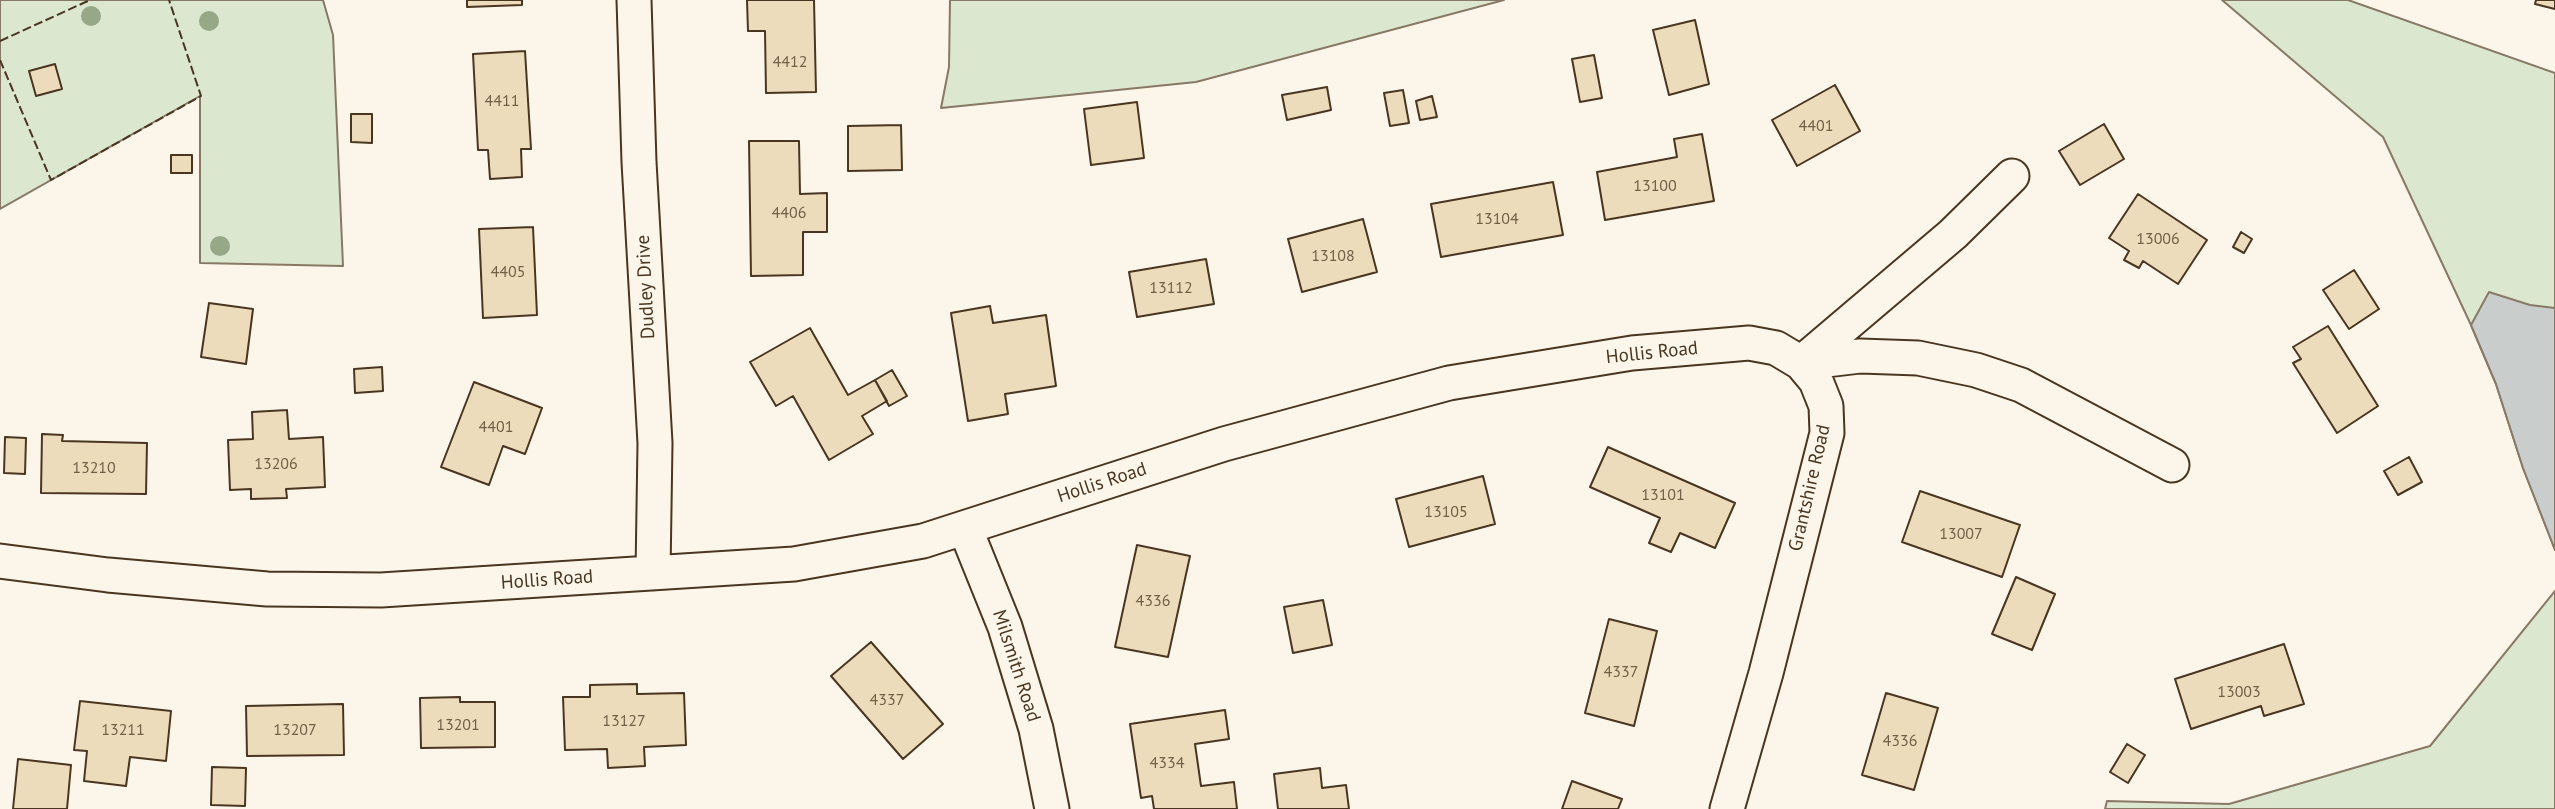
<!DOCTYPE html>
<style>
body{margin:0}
canvas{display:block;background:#fbf6e9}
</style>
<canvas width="2555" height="809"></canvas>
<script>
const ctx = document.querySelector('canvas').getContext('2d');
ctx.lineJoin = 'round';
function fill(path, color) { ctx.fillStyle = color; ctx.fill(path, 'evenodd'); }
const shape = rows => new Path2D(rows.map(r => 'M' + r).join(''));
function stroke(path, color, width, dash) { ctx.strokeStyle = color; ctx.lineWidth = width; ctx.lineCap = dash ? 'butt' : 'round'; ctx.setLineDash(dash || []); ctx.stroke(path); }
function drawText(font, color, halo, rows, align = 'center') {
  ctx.font = font + ' "PT Sans",sans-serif'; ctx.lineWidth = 5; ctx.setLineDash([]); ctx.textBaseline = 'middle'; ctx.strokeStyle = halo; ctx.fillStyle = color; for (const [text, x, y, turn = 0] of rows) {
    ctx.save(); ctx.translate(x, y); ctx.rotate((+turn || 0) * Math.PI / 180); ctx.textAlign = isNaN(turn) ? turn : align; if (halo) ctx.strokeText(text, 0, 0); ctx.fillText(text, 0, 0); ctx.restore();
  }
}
const green = shape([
 [0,0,323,0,333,35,343,266,200,263,200,96,0,209,0,0],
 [950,0,1504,0,1196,82,941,108,949,67,950,0],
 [2222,0,2348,0,2555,73,2555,550,2523,468,2496,384,2471,325,2383,137,2222,0],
 [2555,591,2555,809,2105,809,2107,801,2229,804,2430,746,2555,591]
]);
fill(green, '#dce7d0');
stroke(green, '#887966', 2);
const water = shape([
 [2489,292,2530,305,2555,308,2555,550,2523,468,2496,384,2471,325,2489,292]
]);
fill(water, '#c9cecd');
stroke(water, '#887966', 2);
const building = shape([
 [467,0,522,0,522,5,467,7,467,0],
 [747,0,814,0,816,92,766,93,765,31,748,31,747,0],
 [2536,0,2555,0,2555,9,2535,4,2536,0],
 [1695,20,1709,84,1669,95,1653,30,1695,20],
 [525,51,531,149,521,149,522,177,490,179,488,150,478,150,473,54,525,51],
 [1594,55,1602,98,1580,102,1572,59,1594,55],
 [55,64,62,89,36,96,29,71,55,64],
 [1835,85,1860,131,1797,166,1772,120,1835,85],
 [1327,87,1331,110,1287,120,1282,95,1327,87],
 [1403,90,1409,123,1390,126,1384,93,1403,90],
 [1432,96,1437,117,1420,120,1416,101,1432,96],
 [1137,102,1144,158,1091,165,1084,109,1137,102],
 [351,114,372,114,372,143,351,142,351,114],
 [2104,124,2124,159,2080,185,2059,151,2104,124],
 [901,125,902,170,848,171,848,126,901,125],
 [1702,134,1714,201,1605,220,1597,172,1677,157,1674,139,1702,134],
 [749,141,799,141,800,194,827,193,827,232,803,232,803,275,751,276,749,141],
 [171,155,192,155,192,173,171,173,171,155],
 [1553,182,1563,235,1441,257,1431,204,1553,182],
 [2138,194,2207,240,2178,284,2143,261,2139,268,2124,260,2129,251,2109,238,2138,194],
 [1363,219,1377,272,1302,292,1288,239,1363,219],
 [533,227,537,315,483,318,479,229,533,227],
 [2241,232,2252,239,2244,253,2233,247,2241,232],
 [1206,259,1214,304,1137,317,1129,272,1206,259],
 [2354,270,2379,309,2349,329,2323,290,2354,270],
 [209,303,253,309,246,364,201,357,209,303],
 [990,306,993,323,1046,315,1056,386,1005,394,1008,414,968,421,951,313,990,306],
 [2328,326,2378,406,2337,433,2293,363,2301,359,2293,347,2328,326],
 [810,328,848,395,875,380,887,401,862,416,873,434,829,460,793,396,776,406,750,362,810,328],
 [382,367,383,391,355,393,354,369,382,367],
 [892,370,907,396,889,406,875,380,892,370],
 [474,382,542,408,525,454,503,446,489,485,441,467,474,382],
 [287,410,289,439,323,437,325,487,286,489,287,498,251,499,251,489,230,490,228,440,253,439,252,412,287,410],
 [42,434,63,435,62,441,147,443,146,494,41,493,42,434],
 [5,437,26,438,25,474,4,473,5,437],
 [1608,447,1735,503,1715,548,1680,533,1671,552,1649,543,1660,518,1590,487,1608,447],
 [2409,457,2422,482,2398,495,2384,471,2409,457],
 [1483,476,1495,524,1409,547,1396,499,1483,476],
 [1920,491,2020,525,2002,577,1902,542,1920,491],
 [1137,545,1190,556,1168,657,1115,647,1137,545],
 [2016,577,2055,594,2032,650,1992,634,2016,577],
 [1323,600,1332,645,1293,653,1284,607,1323,600],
 [1609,619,1657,631,1634,726,1585,713,1609,619],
 [871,642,943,724,903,759,831,676,871,642],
 [2284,644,2304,704,2264,716,2261,706,2191,729,2175,679,2284,644],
 [637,684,637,694,684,693,686,745,644,747,645,766,608,768,607,749,565,750,563,697,590,697,590,685,637,684],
 [1886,693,1938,708,1914,790,1862,775,1886,693],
 [460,697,460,702,495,702,495,747,421,748,420,698,460,697],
 [80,701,171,711,166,761,130,757,126,786,84,781,87,751,74,750,80,701],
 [343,704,344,755,247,756,246,706,343,704],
 [1225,710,1229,739,1195,744,1201,786,1234,782,1237,809,1154,809,1152,796,1141,798,1130,724,1225,710],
 [2127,744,2145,755,2128,783,2110,772,2127,744],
 [18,759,71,765,67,809,13,809,18,759],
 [212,767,246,768,245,806,211,805,212,767],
 [1320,768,1322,788,1346,785,1349,809,1278,809,1274,774,1320,768],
 [1572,781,1622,799,1618,809,1562,809,1572,781]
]);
fill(building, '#ecdcbc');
stroke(building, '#4a3520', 2);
const street = shape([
 [634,0,639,162,655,443,653,573],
 [965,528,1005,627,1036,729,1052,809],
 [0,561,108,575,267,589,381,590,794,564,923,541,1224,444,1449,383,1632,353,1749,343,1776,348,1801,363,1860,356,1918,358,1976,370,2021,385,2172,465],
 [1727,809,1766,673,1827,433,1826,406,1816,381,1801,363,1953,234,2012,176]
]);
stroke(street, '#4a3520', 37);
stroke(street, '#fbf6e9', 33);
stroke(shape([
 [0,41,90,0],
 [0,60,51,180,201,96,169,0]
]), '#4a3520', 2, [9, 3.5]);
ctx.fillStyle = '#96a887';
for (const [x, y] of [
 [91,16],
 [209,21],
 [220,246]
]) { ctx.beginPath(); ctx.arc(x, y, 10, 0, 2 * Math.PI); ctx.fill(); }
drawText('16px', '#725f47', null, [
 ["4412",790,62],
 ["4411",502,101],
 ["4401",1816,126],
 ["13100",1655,186],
 ["4406",789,213],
 ["13104",1497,219],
 ["13006",2158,239],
 ["13108",1333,256],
 ["4405",508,272],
 ["13112",1171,288],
 ["4401",496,427],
 ["13206",276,464],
 ["13210",94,468],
 ["13101",1663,495],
 ["13105",1446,512],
 ["13007",1961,534],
 ["4336",1153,601],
 ["4337",1621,672],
 ["13003",2239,692],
 ["4337",887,700],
 ["13127",624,721],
 ["13201",458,725],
 ["13211",123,730],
 ["13207",295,730],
 ["4336",1900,741],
 ["4334",1167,763]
]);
drawText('19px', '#4a3520', '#fbf6e9', [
 ["Dudley Drive",646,287,-93],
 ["Hollis Road",1652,353,-6],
 ["Hollis Road",1102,483,-18],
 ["Grantshire Road",1810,488,-77],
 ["Hollis Road",547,580,-4],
 ["Milsmith Road",1016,666,72]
]);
</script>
